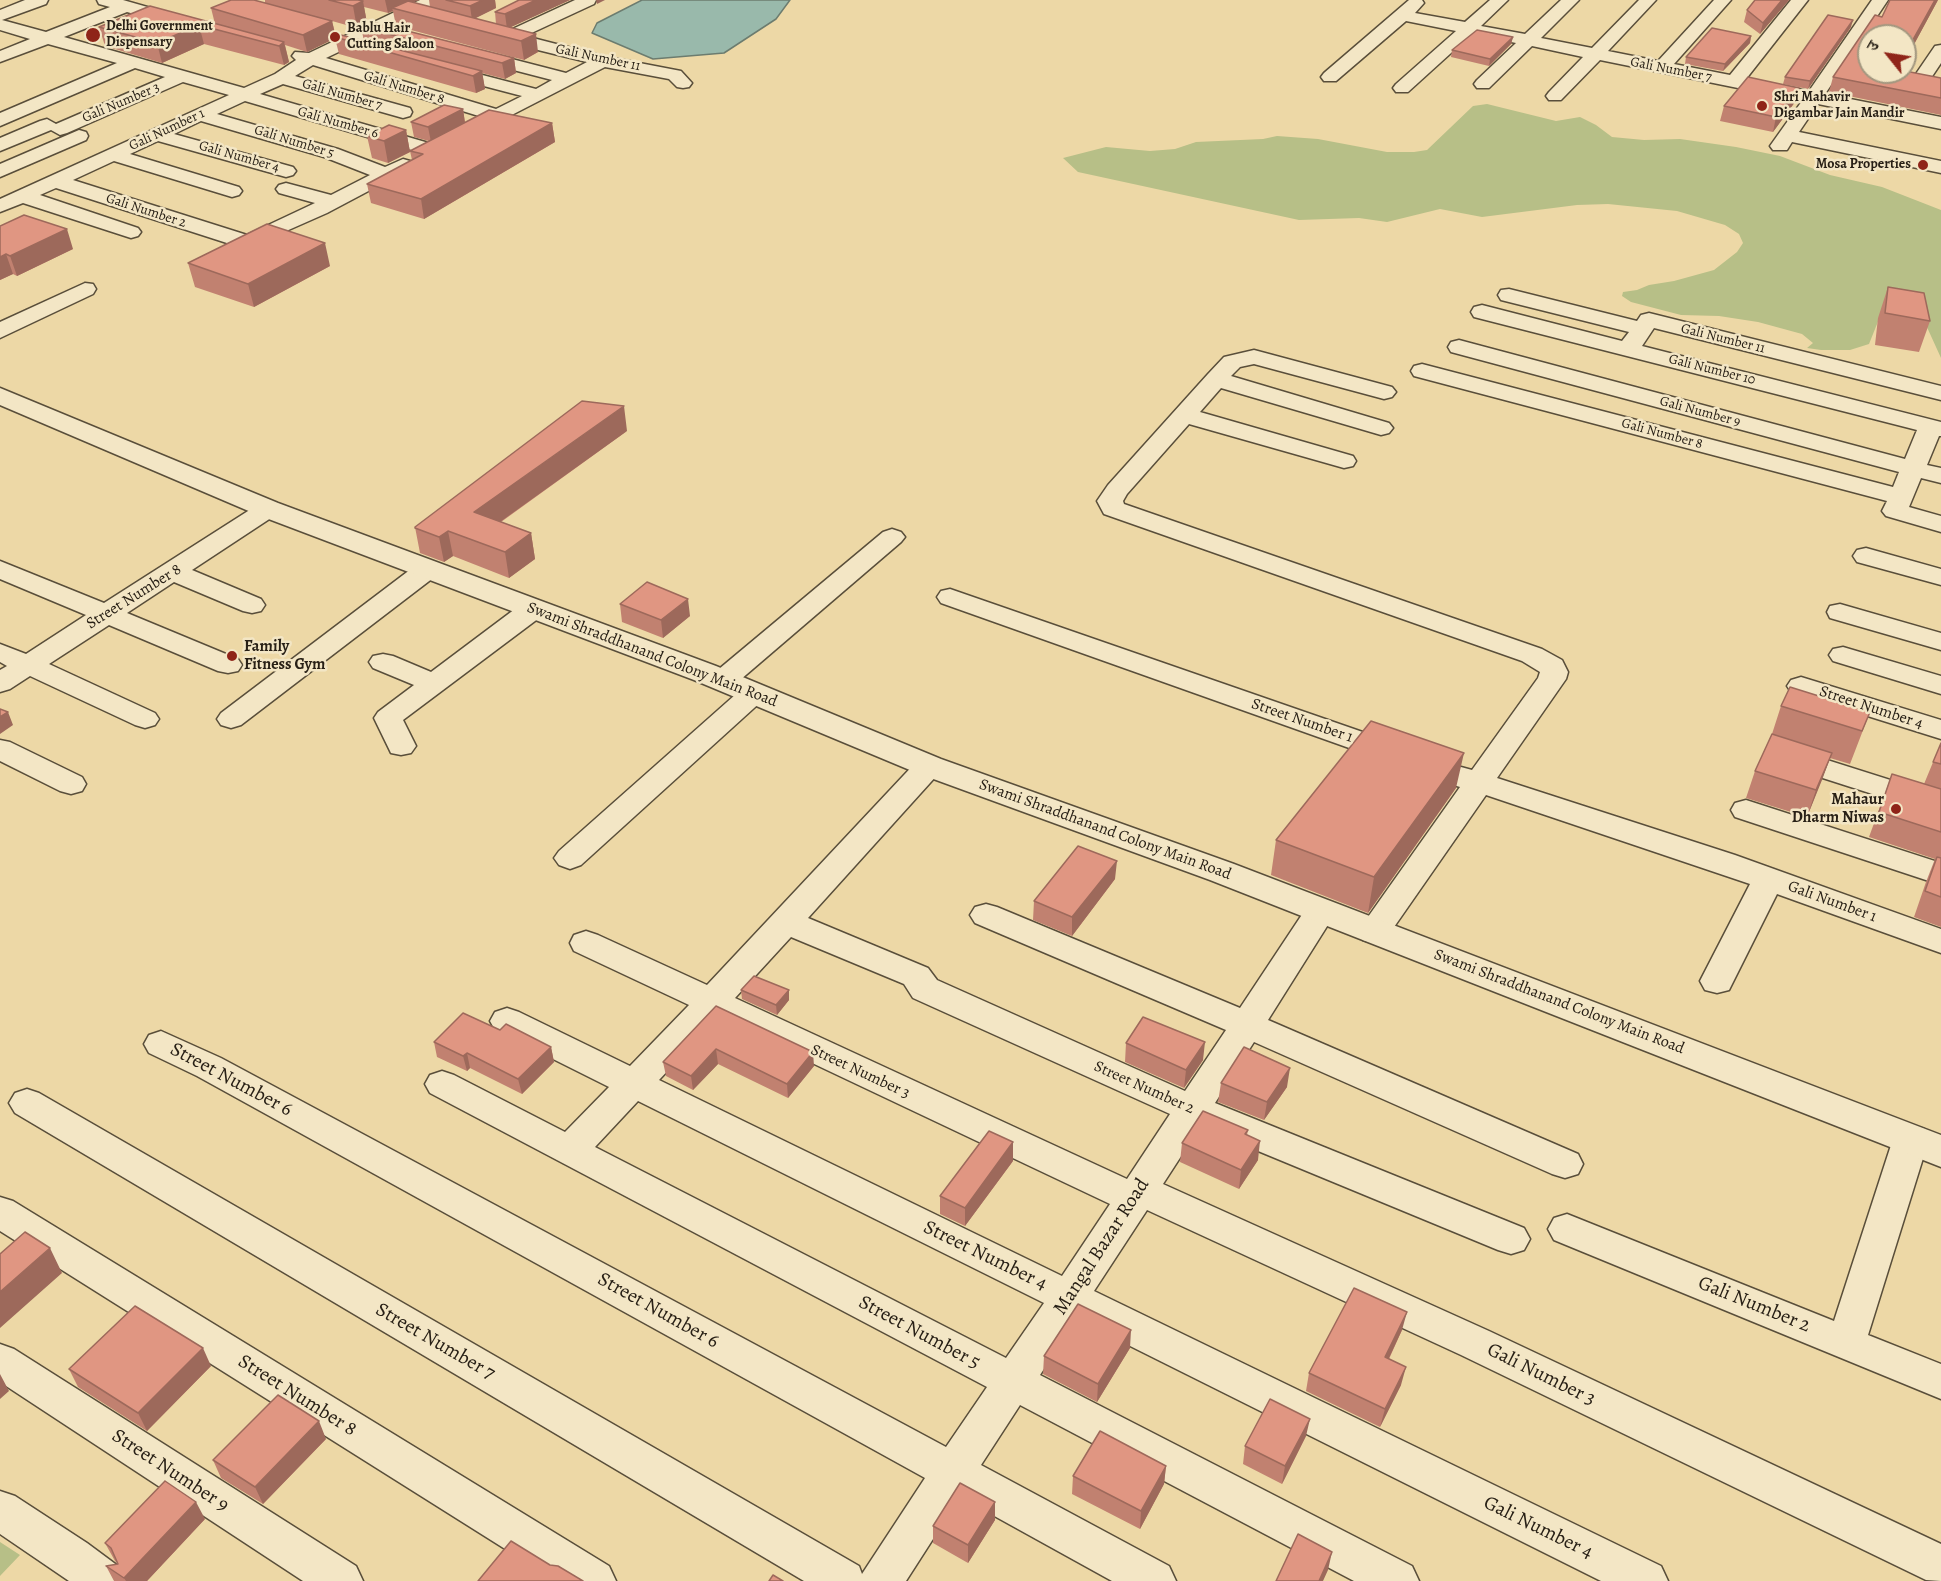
<!DOCTYPE html>
<meta charset="utf-8">
<style>
body{margin:0}
#map{position:relative;width:1941px;height:1581px;overflow:hidden;background:#edd8a6;font-family:Alegreya,"Noto Serif Devanagari",serif}
canvas{display:block}
.north{position:absolute;left:1857px;top:24px;width:60px;height:60px;box-sizing:border-box;background:#f3e6c5;border:2px solid #a2977f;border-radius:50%;rotate:300deg;font-size:16px;font-weight:700;line-height:24px;text-align:center;color:#282016}
.north::after{content:'';display:block;margin:auto;width:21px;height:27px;background:#8f2418;clip-path:polygon(50% 0,100% 100%,50% 72%,0 100%)}
</style>
<div id="map">
<canvas width="1941" height="1581"></canvas>
<div class="north">उ</div>
</div>
<script>
const ctx = document.querySelector('canvas').getContext('2d');
ctx.lineJoin = 'round';
function fill(path, color) { ctx.fillStyle = color; ctx.fill(path, 'evenodd'); }
const shape = rows => new Path2D(rows.map(r => 'M' + r).join(''));
function stroke(path, color, width, dash) { ctx.strokeStyle = color; ctx.lineWidth = width; ctx.lineCap = dash ? 'butt' : 'round'; ctx.setLineDash(dash || []); ctx.stroke(path); }
function drawText(font, color, halo, rows, align = 'center') {
  ctx.font = font + ' Alegreya,serif'; ctx.lineWidth = 5; ctx.setLineDash([]); ctx.textBaseline = 'middle'; ctx.strokeStyle = halo; ctx.fillStyle = color; for (const [text, x, y, turn = 0] of rows) {
    ctx.save(); ctx.translate(x, y); ctx.rotate((+turn || 0) * Math.PI / 180); ctx.textAlign = isNaN(turn) ? turn : align; if (halo) ctx.strokeText(text, 0, 0); ctx.fillText(text, 0, 0); ctx.restore();
  }
}
fill(shape([
 [1487,104,1556,121,1580,117,1596,125,1612,137,1644,140,1680,139,1736,147,1780,156,1830,175,1882,187,1941,210,1941,358,1926,325,1883,309,1869,344,1850,350,1821,350,1807,348,1813,343,1802,334,1758,322,1719,316,1681,315,1631,302,1622,296,1623,292,1637,290,1649,285,1674,281,1714,270,1737,252,1743,243,1739,234,1725,225,1677,211,1608,204,1577,205,1482,217,1440,209,1387,222,1359,218,1299,220,1078,172,1063,158,1106,147,1150,151,1175,149,1196,142,1263,139,1277,136,1318,139,1387,152,1414,152,1427,150,1473,106],
 [0,1542,20,1555,0,1576]
]), '#b7bf87');
const water = shape([
 [642,0,790,0,776,19,724,53,653,59,592,33,597,23,642,0]
]);
fill(water, '#99b9ab');
stroke(water, '#6c7c6f', 1.5);
const minor = shape([
 [25,0,48,0,46,4,2,20,46,32,110,7,99,4,97,0,123,0,186,18,189,22,186,26,180,27,127,12,64,37,244,88,275,74,296,60,292,56,295,52,309,53,420,0,441,0,439,4,326,58,496,109,522,96,438,74,435,70,438,66,444,65,536,89,552,80,471,59,468,55,471,51,477,50,566,73,587,62,493,39,490,35,493,31,499,30,506,32,575,0,596,0,594,4,525,36,603,56,681,71,692,83,689,87,683,88,677,87,669,79,605,67,467,138,460,136,458,132,460,128,482,117,313,65,295,76,410,108,412,112,410,116,403,118,283,84,260,94,439,146,442,150,439,154,432,156,245,101,217,114,338,149,385,167,403,159,410,161,413,165,410,169,327,213,250,247,230,244,56,188,40,195,138,228,141,232,138,236,131,238,23,203,0,212,0,199,229,95,183,82,67,133,60,135,51,130,0,151,0,138,40,121,47,119,56,124,165,77,135,68,0,126,0,113,117,63,48,44,0,62,0,51,30,39,0,30,0,10,25,0],
 [201,121,324,157,370,175,331,195,286,183,279,185,276,189,279,193,315,203,247,235,73,180,114,161,232,197,239,195,242,191,239,187,130,154,158,141,286,177,293,175,296,171,293,167,174,134,201,121],
 [1409,0,1422,0,1424,3,1415,13,1465,22,1490,0,1508,0,1481,26,1525,34,1561,0,1579,0,1541,38,1592,48,1639,0,1656,0,1608,51,1658,61,1714,0,1731,0,1674,64,1730,75,1791,0,1808,0,1746,79,1809,91,1872,0,1888,0,1825,94,1941,117,1941,129,1818,104,1799,132,1941,161,1941,173,1792,142,1787,150,1773,150,1770,146,1802,101,1600,60,1561,100,1549,100,1546,96,1549,92,1583,57,1532,46,1489,88,1477,88,1474,84,1477,80,1516,43,1472,34,1408,92,1396,92,1393,88,1396,84,1456,31,1406,21,1336,81,1324,81,1321,77,1324,73,1409,0],
 [1941,45,1941,63,1927,84,1924,88,1912,88,1909,84,1935,46,1941,45],
 [79,130,86,132,88,136,86,140,0,177,0,164,79,130],
 [85,283,93,284,96,289,93,294,0,338,0,322,85,283],
 [1509,289,1637,321,1641,315,1649,313,1941,386,1941,400,1654,328,1642,346,1941,422,1941,436,1939,436,1927,465,1941,468,1941,483,1921,478,1909,507,1941,516,1941,532,1886,516,1882,511,1887,501,1414,376,1411,371,1414,366,1422,364,1893,487,1899,472,1451,352,1448,347,1451,342,1459,340,1905,459,1917,430,1474,317,1471,312,1474,307,1482,305,1622,341,1629,332,1501,300,1498,295,1501,290,1509,289],
 [1254,350,1392,387,1396,392,1392,397,1384,399,1254,364,1240,367,1231,376,1389,423,1393,428,1389,433,1381,435,1221,388,1200,412,1353,456,1356,461,1353,466,1344,468,1189,424,1127,494,1123,501,1124,504,1542,649,1562,660,1568,672,1566,679,1497,778,1735,855,1941,929,1941,953,1777,894,1729,990,1717,993,1705,990,1700,981,1750,884,1486,795,1385,940,1374,943,1363,940,1358,932,1363,924,1460,787,1450,784,1446,777,1450,770,1461,767,1472,770,1538,678,1540,672,1522,661,1104,514,1097,501,1108,485,1208,374,1224,357,1254,350],
 [268,501,277,504,281,509,277,514,192,570,261,599,265,605,261,611,252,613,243,611,174,582,127,613,238,659,242,665,238,671,228,673,218,671,109,625,49,664,155,713,159,719,155,725,145,728,135,725,30,676,10,689,0,692,0,670,7,666,0,662,0,644,26,654,86,615,0,579,0,561,104,603,259,504,268,501],
 [892,529,901,532,905,537,901,542,733,686,723,689,713,686,709,680,713,674,883,532,892,529],
 [1866,548,1941,569,1941,585,1857,562,1853,556,1857,550,1866,548],
 [428,561,437,563,441,569,437,575,241,725,231,728,221,725,217,719,221,713,419,563,428,561],
 [950,589,1403,746,1408,753,1403,760,1393,762,1383,760,941,603,937,597,941,591,950,589],
 [533,601,543,603,546,609,543,615,403,720,416,746,411,753,401,755,391,753,374,718,378,712,414,685,373,668,369,662,373,656,383,654,393,656,431,672,523,603,533,601],
 [1840,604,1941,633,1941,650,1830,618,1827,612,1830,606,1840,604],
 [1843,647,1941,676,1941,694,1833,661,1829,655,1833,649,1843,647],
 [1801,677,1941,720,1941,739,1791,692,1787,686,1791,680,1801,677],
 [754,684,764,687,768,693,764,699,581,865,570,869,559,865,554,858,559,851,744,687,754,684],
 [0,740,10,742,82,777,86,784,82,791,71,794,60,791,0,761,0,740],
 [1786,747,1941,796,1941,816,1776,763,1771,756,1776,749,1786,747],
 [929,756,939,759,944,766,939,773,808,918,928,968,937,980,1185,1091,1226,1030,975,923,970,915,975,907,986,904,997,907,1240,1008,1309,904,1320,901,1331,904,1336,912,1268,1020,1578,1154,1583,1164,1578,1174,1565,1178,1552,1174,1254,1042,1215,1103,1524,1228,1530,1239,1524,1250,1511,1254,1498,1250,1200,1127,1163,1184,1489,1331,1941,1544,1941,1581,1926,1580,1461,1355,1147,1210,1094,1291,1661,1566,1668,1581,1601,1581,1076,1319,1040,1375,1412,1566,1419,1581,1354,1581,1020,1405,981,1465,1169,1566,1176,1581,1112,1581,960,1497,906,1581,804,1581,15,1113,9,1103,15,1093,27,1089,39,1093,859,1566,862,1574,925,1478,197,1076,149,1053,144,1044,149,1035,161,1031,221,1058,946,1447,987,1387,430,1093,425,1084,430,1075,442,1071,454,1075,565,1132,609,1087,495,1030,490,1021,495,1012,507,1008,519,1012,630,1066,689,1005,574,951,570,943,574,935,586,931,598,935,707,985,919,759,929,756],
 [791,937,904,984,913,998,1170,1114,1127,1179,735,998,791,937],
 [717,1018,1110,1204,1062,1276,659,1080,717,1018],
 [638,1101,1044,1303,1006,1358,595,1147,638,1101],
 [1746,800,1941,863,1941,885,1735,817,1731,810,1735,803,1746,800],
 [1911,1125,1924,1129,1929,1139,1868,1335,1941,1364,1941,1399,1554,1240,1548,1229,1554,1218,1567,1214,1834,1321,1893,1139,1898,1129,1911,1125],
 [0,1197,13,1201,609,1566,616,1581,556,1581,0,1231,0,1197],
 [0,1344,14,1349,356,1566,363,1581,303,1581,0,1382,0,1344],
 [0,1491,15,1496,87,1543,118,1566,125,1581,69,1581,0,1534,0,1491]
]);
const tertiary = shape([
 [0,388,278,503,716,666,941,759,1234,864,1941,1135,1941,1167,1210,880,917,773,694,680,258,515,0,405,0,388]
]);
stroke(minor, '#594e3a', 3);
stroke(tertiary, '#594e3a', 3);
fill(minor, '#f3e6c5');
fill(tertiary, '#f3e6c5');
fill(shape([
 [265,0,419,0,413,2,430,7,429,0,495,0,496,8,475,18,496,24,495,12,519,0,570,0,510,27,538,52,524,60,396,26,393,11,388,13,364,7,367,23,357,28,332,21,336,37,364,41,361,27,514,58,516,73,505,79,482,73,485,89,476,93,339,54,335,38,307,52,285,45,289,62,284,65,204,44,162,63,105,46,99,27,215,24,211,8,265,3],
 [1755,0,1789,0,1760,34,1744,22,1747,10],
 [1938,0,1905,61,1905,36,1869,36,1869,72,1941,78,1941,115,1829,92,1833,77,1882,17],
 [1851,27,1808,89,1783,84,1785,77],
 [1751,36,1750,43,1723,71,1685,64,1686,57],
 [1513,37,1511,44,1489,66,1451,57,1452,50],
 [1795,102,1773,132,1720,121,1724,106],
 [463,109,465,123,552,123,555,142,424,219,371,203,367,184,412,160,410,151,429,141,414,137,411,122],
 [406,130,410,152,388,163,372,158,367,136],
 [0,226,73,249,17,276,13,274,0,280],
 [188,263,330,266,254,307,195,287],
 [1888,287,1930,321,1919,352,1875,345,1878,318],
 [627,431,501,522,531,533,535,559,509,578,453,556,444,562,420,553,415,527],
 [620,604,690,616,663,638,622,622],
 [1781,706,1870,712,1850,764,1830,758,1807,817,1746,798,1755,771,1772,734],
 [1941,743,1941,927,1914,917,1926,882,1935,859,1869,837,1892,774,1924,784],
 [1456,788,1368,913,1271,875,1276,840],
 [1115,879,1072,936,1033,920,1034,901],
 [741,990,789,990,789,1000,777,1015,742,999],
 [716,1006,814,1066,788,1098,718,1064,693,1090,666,1076,663,1062],
 [500,1030,551,1047,554,1062,522,1094,470,1068,467,1071,437,1057,434,1042],
 [1126,1043,1203,1060,1184,1088,1125,1062],
 [1221,1083,1287,1087,1264,1120,1218,1102],
 [1248,1130,1247,1135,1258,1160,1239,1189,1180,1162,1182,1143],
 [1013,1161,965,1226,940,1214,940,1196],
 [1402,1330,1389,1359,1401,1385,1380,1427,1306,1391,1309,1373],
 [1130,1348,1097,1402,1043,1374,1044,1356],
 [211,1366,147,1431,78,1387,69,1369],
 [1306,1436,1282,1484,1243,1464,1245,1446],
 [326,1439,263,1504,221,1478,213,1460],
 [1166,1466,1164,1484,1140,1529,1072,1494,1073,1476],
 [995,1502,995,1520,968,1563,933,1543,933,1526],
 [205,1519,147,1581,114,1581,106,1566,118,1564,115,1561,105,1543]
]), '#c18170');
fill(shape([
 [385,0,419,0,396,9,392,8,393,11,388,13],
 [483,0,495,0,496,8,472,20,470,6],
 [536,0,570,0,507,29,505,14],
 [596,0,605,0,597,4],
 [1782,0,1789,0,1760,34,1763,23],
 [1935,0,1938,0,1905,61,1905,54],
 [363,1,367,23,357,28,353,6],
 [1853,20,1851,27,1808,89,1810,81],
 [332,21,336,38,307,52,303,35],
 [199,25,204,44,162,63,157,43],
 [536,34,538,52,524,60,521,41],
 [1751,36,1750,43,1723,71,1725,64],
 [1513,37,1511,44,1489,66,1490,59],
 [284,42,289,62,284,65,279,46],
 [514,58,516,73,505,79,502,63],
 [482,71,485,89,476,93,473,76],
 [1799,88,1795,102,1773,132,1776,117],
 [463,109,465,123,431,142,428,127],
 [552,123,555,142,424,219,421,199],
 [406,130,410,152,388,163,384,141],
 [67,229,73,249,17,276,10,256],
 [325,243,330,266,254,307,248,284],
 [6,254,13,274,0,280,0,257],
 [624,406,627,431,479,537,474,512],
 [448,531,453,556,444,562,439,537],
 [531,533,535,559,509,578,505,552],
 [688,599,690,616,663,638,661,620],
 [8,712,13,725,0,734,0,717],
 [1464,753,1456,788,1368,913,1374,877],
 [1832,753,1822,780,1807,817,1816,790],
 [1117,861,1115,879,1072,936,1072,917],
 [789,990,789,1000,777,1015,776,1005],
 [1205,1042,1203,1060,1184,1088,1186,1070],
 [551,1047,554,1062,522,1094,518,1079],
 [716,1049,718,1064,693,1090,691,1076],
 [813,1052,814,1066,788,1098,787,1084],
 [467,1053,470,1068,467,1071,463,1056],
 [1290,1068,1287,1087,1264,1120,1267,1102],
 [1260,1141,1258,1160,1239,1189,1241,1170],
 [1013,1142,1013,1161,965,1226,965,1208],
 [50,1248,62,1273,0,1328,0,1292],
 [1407,1312,1402,1330,1381,1375,1385,1357],
 [1131,1330,1130,1348,1097,1402,1098,1384],
 [203,1348,211,1366,147,1431,138,1413],
 [1406,1367,1401,1385,1380,1427,1385,1409],
 [0,1374,9,1391,0,1399],
 [1310,1419,1306,1436,1282,1484,1285,1466],
 [319,1421,326,1439,263,1504,255,1487],
 [1166,1466,1164,1484,1140,1529,1141,1511],
 [196,1502,205,1519,147,1581,126,1581,124,1578],
 [995,1502,995,1520,968,1563,968,1545],
 [1332,1552,1328,1570,1323,1581,1319,1581]
]), '#9d695b');
const building = shape([
 [231,0,254,0,332,21,303,35,211,8,231,0],
 [329,0,358,0,363,1,353,6,329,0],
 [446,0,483,0,470,6,446,0],
 [519,0,536,0,505,14,495,12,519,0],
 [1755,0,1782,0,1763,23,1747,10,1755,0],
 [1890,0,1935,0,1905,54,1905,36,1869,36,1869,72,1905,71,1941,78,1941,98,1833,77,1875,15,1882,17,1890,0],
 [408,1,536,34,521,41,392,8,408,1],
 [150,6,284,42,279,46,199,25,157,43,99,27,150,6],
 [1828,15,1853,20,1810,81,1785,77,1828,15],
 [372,22,514,58,502,63,361,27,372,22],
 [1712,28,1751,36,1725,64,1686,57,1712,28],
 [1477,30,1513,37,1490,59,1452,50,1477,30],
 [341,35,482,71,473,76,335,37,341,35],
 [1748,77,1799,88,1776,117,1724,106,1748,77],
 [444,105,463,109,428,127,411,122,444,105],
 [489,110,552,123,421,199,367,184,423,154,410,151,489,110],
 [389,125,406,130,384,141,367,136,389,125],
 [24,215,67,229,10,256,6,254,0,257,0,226,24,215],
 [267,224,325,243,248,284,188,263,267,224],
 [1888,287,1924,293,1930,321,1885,313,1888,287],
 [582,401,624,406,474,512,531,533,505,552,448,531,439,537,415,528,415,527,582,401],
 [647,582,688,599,661,620,620,604,647,582],
 [1790,687,1870,712,1862,731,1781,706,1790,687],
 [0,709,8,712,0,717,0,709],
 [1371,721,1464,753,1374,877,1276,840,1371,721],
 [1772,734,1832,753,1816,790,1755,771,1772,734],
 [1941,743,1941,764,1933,762,1941,743],
 [1892,774,1941,789,1941,832,1879,812,1892,774],
 [1078,846,1117,861,1072,917,1034,901,1078,846],
 [1937,857,1941,858,1941,897,1925,891,1937,857],
 [754,976,789,990,776,1005,741,990,754,976],
 [716,1006,813,1052,787,1084,716,1049,691,1076,663,1062,716,1006],
 [463,1013,500,1030,506,1024,551,1047,518,1079,467,1053,463,1056,434,1042,463,1013],
 [1143,1017,1205,1042,1186,1070,1126,1043,1143,1017],
 [1244,1047,1290,1068,1267,1102,1221,1083,1244,1047],
 [1203,1111,1248,1130,1245,1134,1260,1141,1241,1170,1182,1143,1203,1111],
 [989,1131,1013,1142,965,1208,940,1196,989,1131],
 [25,1232,50,1248,0,1292,0,1254,25,1232],
 [1354,1288,1407,1312,1385,1357,1406,1367,1385,1409,1309,1373,1354,1288],
 [1078,1304,1131,1330,1098,1384,1044,1356,1078,1304],
 [135,1306,203,1348,138,1413,69,1369,135,1306],
 [278,1395,319,1421,255,1487,213,1460,278,1395],
 [1270,1399,1310,1419,1285,1466,1245,1446,1270,1399],
 [1100,1431,1166,1466,1141,1511,1073,1476,1100,1431],
 [165,1481,196,1502,124,1578,106,1566,118,1564,111,1548,105,1543,165,1481],
 [960,1483,995,1502,968,1545,933,1526,960,1483],
 [1298,1534,1332,1552,1319,1581,1276,1581,1298,1534],
 [511,1541,550,1565,558,1566,583,1581,478,1581,511,1541],
 [773,1575,783,1581,769,1581,773,1575]
]);
fill(building, '#e09682');
stroke(building, '#9d695b', 1.5);
for (const [x, y, r, color] of [
 [93,35,8,"#8f2418"],
 [335,37,6,"#8f2418"],
 [1762,106,6,"#8f2418"],
 [1923,165,6,"#8f2418"],
 [232,656,6,"#8f2418"],
 [1896,809,6,"#8f2418"]
]) { const dot = new Path2D(); dot.arc(x, y, r, 0, 2 * Math.PI); ctx.fillStyle = color; ctx.fill(dot); stroke(dot, '#f3e6c5', 2); }
drawText('bold 14px', '#282016', '#f3e6c5', [
 ["Delhi Government",106,27],
 ["Dispensary",106,43],
 ["Bablu Hair",347,29],
 ["Cutting Saloon",347,45],
 ["Shri Mahavir",1774,98],
 ["Digambar Jain Mandir",1774,114],
 ["Mosa Properties",1911,165,"right"]
], 'left');
drawText('14px', '#282016', '#f3e6c5', [
 ["Gali Number 11",598,58,12],
 ["Gali Number 7",1671,70,11],
 ["Gali Number 8",404,88,17],
 ["Gali Number 7",342,95,16],
 ["Gali Number 3",121,103,-23],
 ["Gali Number 6",338,123,16],
 ["Gali Number 1",167,130,-25],
 ["Gali Number 5",294,142,17],
 ["Gali Number 4",239,157,16],
 ["Gali Number 2",146,211,18],
 ["Gali Number 11",1723,339,14],
 ["Gali Number 10",1712,370,14],
 ["Gali Number 9",1700,412,15],
 ["Gali Number 8",1662,434,15]
]);
drawText('16px', '#282016', '#f3e6c5', [
 ["Street Number 8",134,597,-32],
 ["Swami Shraddhanand Colony Main Road",652,655,21],
 ["Street Number 4",1871,708,18],
 ["Street Number 1",1302,721,19],
 ["Swami Shraddhanand Colony Main Road",1105,830,20],
 ["Gali Number 1",1832,902,20],
 ["Swami Shraddhanand Colony Main Road",1559,1002,21],
 ["Street Number 3",860,1072,25],
 ["Street Number 2",1144,1088,24]
]);
drawText('bold 16px', '#282016', '#f3e6c5', [
 ["Family",244,647],
 ["Fitness Gym",244,665],
 ["Mahaur",1884,800,"right"],
 ["Dharm Niwas",1884,818,"right"]
], 'left');
drawText('20px', '#282016', '#f3e6c5', [
 ["Street Number 6",231,1080,28],
 ["Mangal Bazar Road",1102,1247,-57],
 ["Street Number 4",985,1256,26],
 ["Gali Number 2",1754,1305,22],
 ["Street Number 6",658,1311,29],
 ["Street Number 5",919,1333,28],
 ["Street Number 7",435,1342,30],
 ["Gali Number 3",1541,1375,26],
 ["Street Number 8",297,1396,32],
 ["Street Number 9",170,1471,33],
 ["Gali Number 4",1538,1528,26]
]);
</script>
